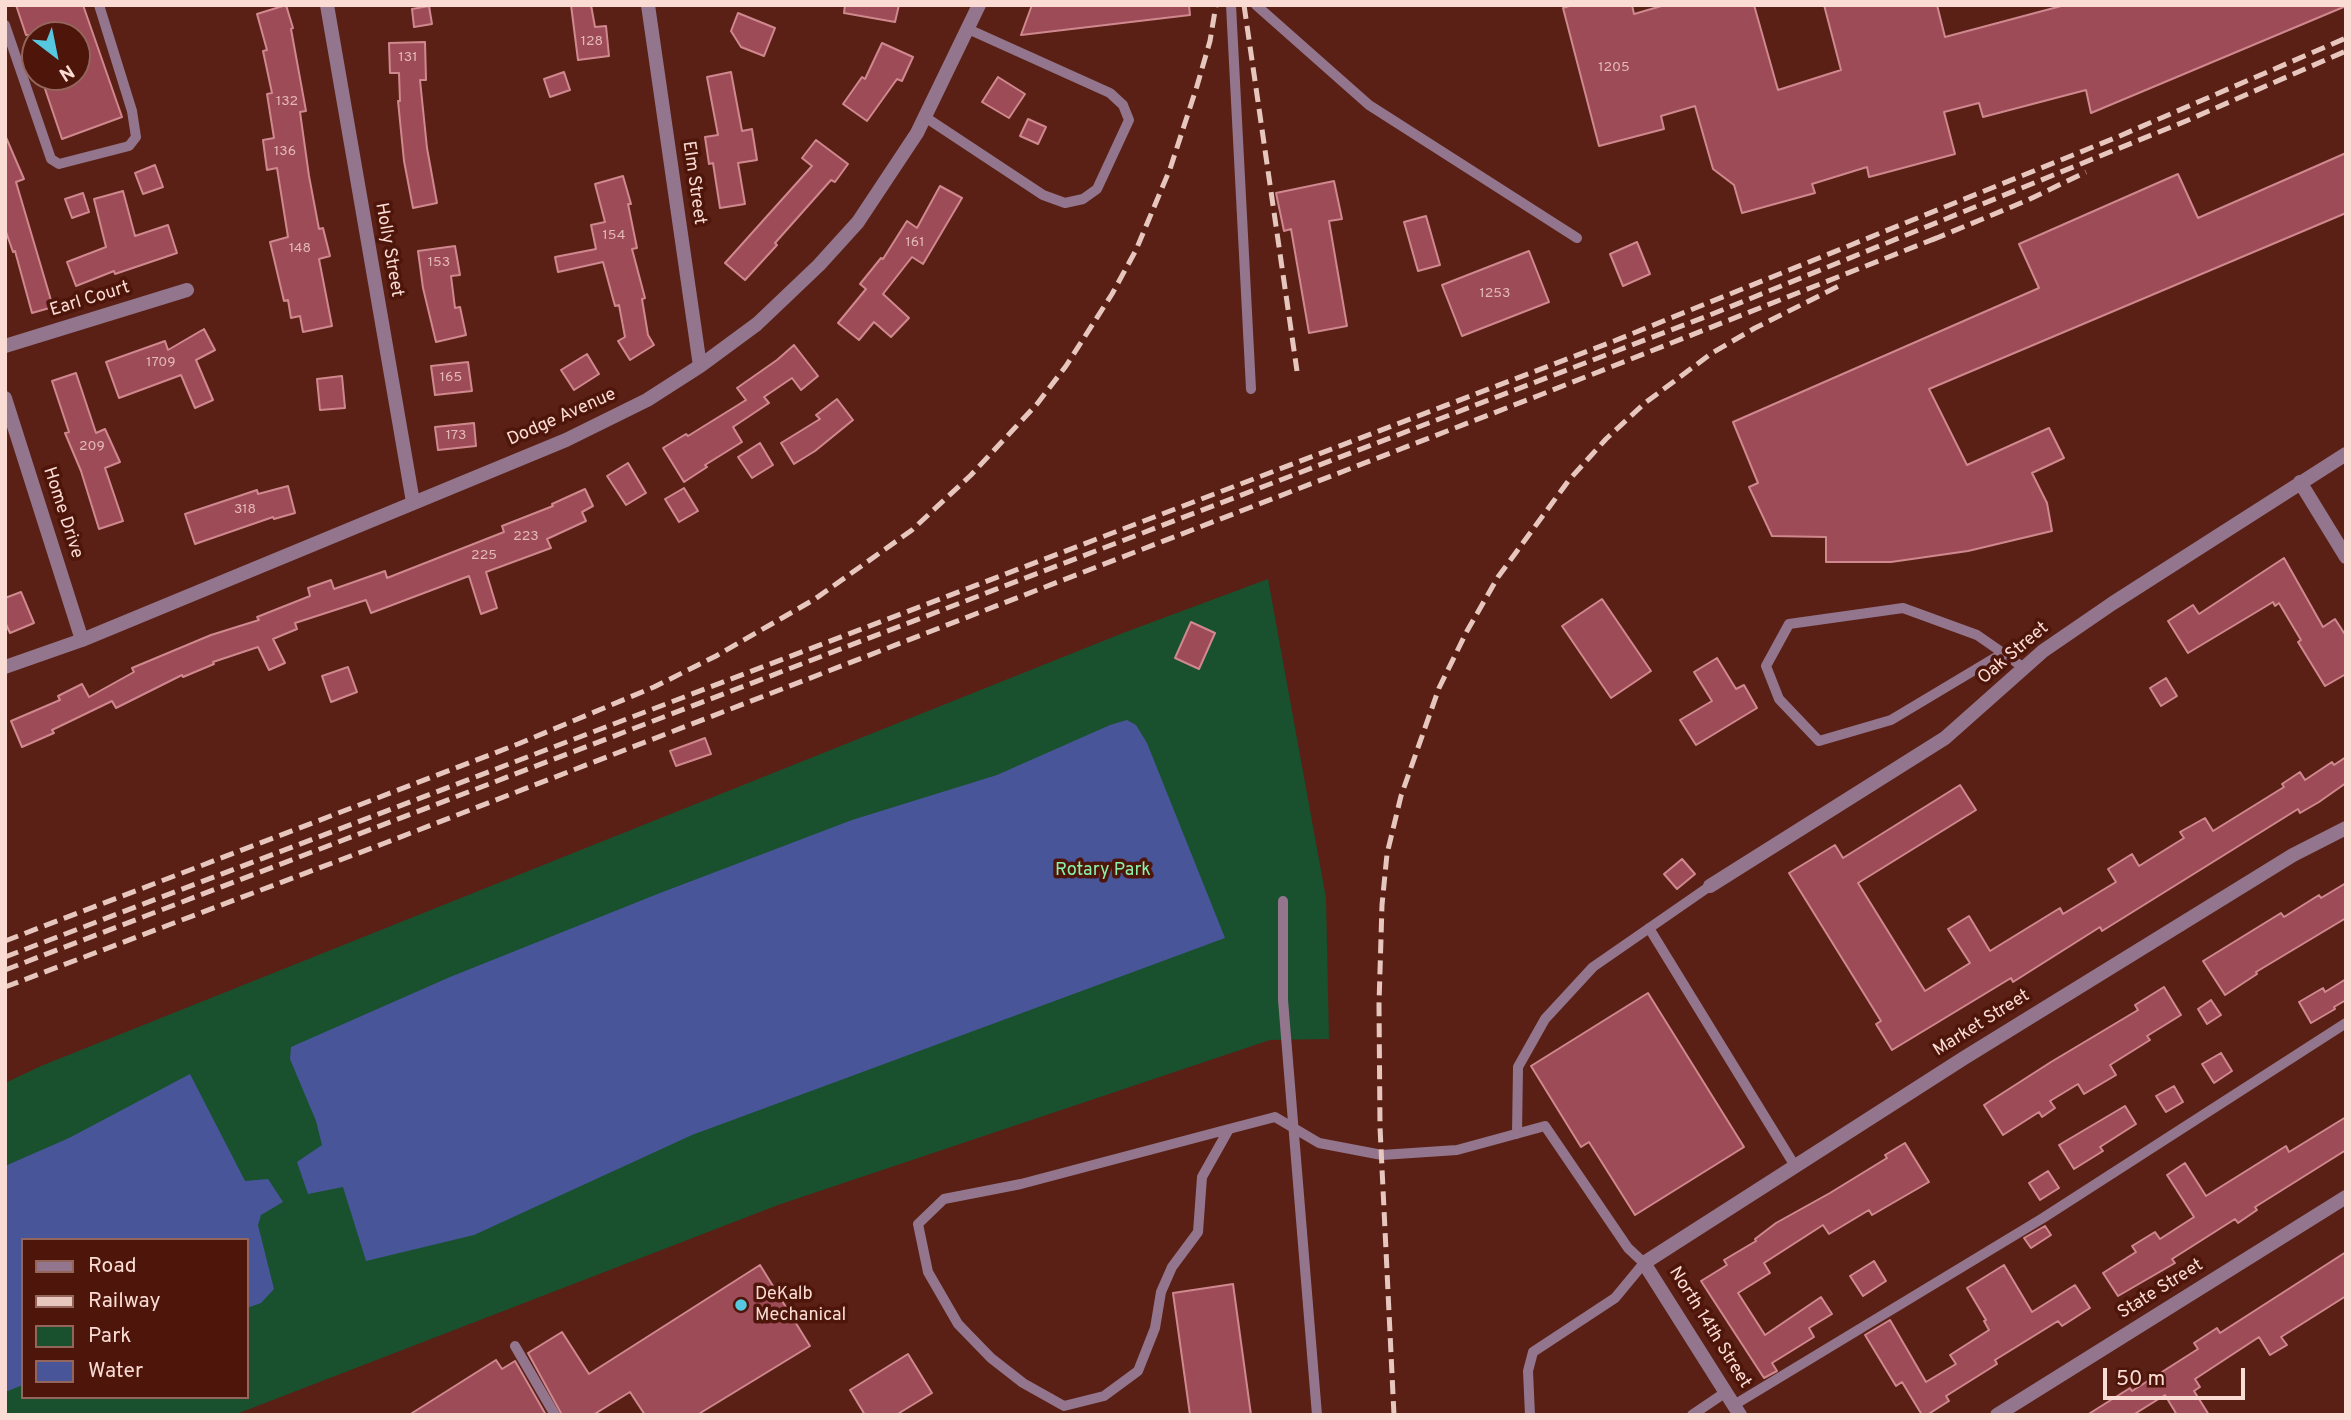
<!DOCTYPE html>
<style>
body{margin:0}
#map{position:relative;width:2351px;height:1420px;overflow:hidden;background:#5a2015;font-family:Overpass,sans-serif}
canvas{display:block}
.frame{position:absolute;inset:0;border:7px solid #fadcd5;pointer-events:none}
.legend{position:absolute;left:21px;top:1238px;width:228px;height:161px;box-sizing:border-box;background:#4e150a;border:2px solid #93655b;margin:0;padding:9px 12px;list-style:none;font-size:21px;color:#fadcd5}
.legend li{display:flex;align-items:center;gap:14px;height:35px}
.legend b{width:35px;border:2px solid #93655b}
.north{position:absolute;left:21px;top:21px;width:70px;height:70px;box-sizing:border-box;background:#4e150a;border:2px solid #93655b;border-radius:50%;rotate:148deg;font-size:19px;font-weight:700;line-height:28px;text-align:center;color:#fadcd5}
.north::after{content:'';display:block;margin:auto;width:24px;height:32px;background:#56c9e0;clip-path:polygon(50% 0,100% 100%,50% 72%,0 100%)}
.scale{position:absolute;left:2103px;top:1368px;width:142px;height:32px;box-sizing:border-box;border:4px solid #fadcd5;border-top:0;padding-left:9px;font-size:21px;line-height:24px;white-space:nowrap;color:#fadcd5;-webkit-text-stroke:5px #4e150a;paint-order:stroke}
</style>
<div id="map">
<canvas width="2351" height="1420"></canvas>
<div class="frame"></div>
<ul class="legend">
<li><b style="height:9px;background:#93768d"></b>Road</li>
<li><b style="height:9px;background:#e7c6be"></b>Railway</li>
<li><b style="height:19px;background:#19502e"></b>Park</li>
<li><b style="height:19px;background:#485699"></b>Water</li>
</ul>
<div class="north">N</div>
<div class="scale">50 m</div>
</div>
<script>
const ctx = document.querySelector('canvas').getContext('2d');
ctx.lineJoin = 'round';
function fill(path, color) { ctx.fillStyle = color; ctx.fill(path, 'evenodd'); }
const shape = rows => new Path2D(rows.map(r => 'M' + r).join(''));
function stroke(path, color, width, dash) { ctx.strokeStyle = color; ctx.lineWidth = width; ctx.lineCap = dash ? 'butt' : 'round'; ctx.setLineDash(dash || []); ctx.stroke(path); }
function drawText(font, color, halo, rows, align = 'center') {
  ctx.font = font + ' Overpass,sans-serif'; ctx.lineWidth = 7; ctx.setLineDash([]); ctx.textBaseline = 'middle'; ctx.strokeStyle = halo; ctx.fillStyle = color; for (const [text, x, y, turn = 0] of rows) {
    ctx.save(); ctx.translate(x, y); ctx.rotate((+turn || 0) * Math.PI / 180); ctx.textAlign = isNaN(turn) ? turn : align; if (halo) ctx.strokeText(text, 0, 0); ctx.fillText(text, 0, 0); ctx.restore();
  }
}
fill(shape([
 [1268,579,1326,898,1329,1039,1270,1040,778,1205,234,1415,5,1415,5,1083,41,1066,1123,633],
 [23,1240,247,1240,247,1397,23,1397]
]), '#19502e');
fill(shape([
 [1127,720,1136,725,1147,743,1225,938,692,1135,474,1235,366,1261,343,1187,308,1194,297,1162,322,1145,316,1121,290,1059,291,1047,450,977,660,893,852,820,997,775,1110,725],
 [190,1074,245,1181,268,1179,283,1202,261,1215,258,1225,274,1289,261,1303,247,1308,247,1240,23,1240,23,1385,5,1392,5,1166,69,1138]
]), '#485699');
const building = shape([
 [16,5,83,5,122,117,62,139,41,77,77,77,77,35,26,35,16,5],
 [286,5,293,28,291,29,306,111,300,112,309,176,319,229,323,228,330,256,319,259,332,326,303,332,300,316,291,318,288,300,284,301,270,242,288,237,277,168,267,170,263,140,274,138,267,94,272,93,263,51,267,50,257,14,286,5],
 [571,5,591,5,595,27,606,26,609,56,578,60,571,5],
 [845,5,899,5,895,22,844,13,845,5],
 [1032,5,1189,5,1190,15,1021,35,1032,5],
 [1572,5,1632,5,1634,14,1665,5,1754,5,1778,90,1841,70,1824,5,1937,5,1945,37,2065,5,2346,6,2091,113,2086,90,1983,117,1979,103,1944,112,1955,154,1869,177,1867,167,1812,184,1815,193,1742,213,1734,185,1713,169,1695,106,1661,116,1664,129,1599,146,1563,8,1572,5],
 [429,6,432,24,414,27,412,9,429,6],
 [738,13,775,28,764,56,741,47,731,31,738,13],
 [425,42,426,80,420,80,427,148,437,203,413,208,404,161,398,101,400,101,399,73,390,73,389,43,425,42],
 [882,43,913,57,902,81,897,79,867,121,843,104,862,77,865,79,882,43],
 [564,72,570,90,550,97,544,79,564,72],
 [731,72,742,131,752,129,757,160,738,163,745,204,720,208,713,163,709,164,705,137,718,135,707,77,731,72],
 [998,77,1025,94,1009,118,982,102,998,77],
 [1028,119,1046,127,1038,144,1020,136,1028,119],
 [5,135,24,179,16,182,53,307,32,313,15,251,13,252,5,229,5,135],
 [816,140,848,164,835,182,831,180,775,243,777,245,745,280,725,263,812,166,802,158,816,140],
 [2346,153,2346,213,1929,389,1967,465,2049,428,2064,458,2032,473,2047,503,2052,531,1968,551,1891,562,1826,562,1826,537,1772,536,1749,487,1758,483,1733,422,2039,288,2019,244,2178,174,2198,218,2346,153],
 [155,165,163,187,143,194,135,173,155,165],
 [623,176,631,204,628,204,637,248,632,249,645,298,642,299,648,335,654,345,630,360,618,341,625,337,619,305,615,306,603,262,558,272,555,257,596,249,591,225,605,222,595,184,623,176],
 [1334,181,1342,219,1329,221,1347,326,1309,333,1291,229,1284,231,1276,193,1334,181],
 [940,186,962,198,923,264,912,257,883,294,909,318,891,337,874,322,859,340,838,323,866,289,860,284,881,258,883,259,907,221,917,228,940,186],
 [123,191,135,236,168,225,177,253,115,274,114,271,76,286,67,262,106,247,94,199,123,191],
 [83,193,89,212,72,218,65,199,83,193],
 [1426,216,1440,265,1418,271,1404,222,1426,216],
 [1637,242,1650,274,1623,286,1610,254,1637,242],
 [455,246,460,275,451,276,455,308,460,307,466,335,436,342,423,288,418,251,455,246],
 [1529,251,1549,302,1462,336,1442,285,1529,251],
 [204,329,215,350,196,360,213,400,195,408,181,375,119,398,106,362,165,341,168,350,204,329],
 [794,345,818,376,801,390,792,378,764,397,769,403,733,427,742,442,705,465,707,467,684,482,663,448,686,434,688,436,746,400,737,388,777,360,794,345],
 [587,354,599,374,574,390,561,370,587,354],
 [468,362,472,391,435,395,431,366,468,362],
 [76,373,96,433,105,429,120,462,105,468,123,521,99,529,81,471,65,433,69,432,52,381,76,373],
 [342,376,345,408,320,410,317,379,342,376],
 [837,399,853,420,815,451,794,464,781,443,820,419,816,415,837,399],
 [474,423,476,446,438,450,435,427,474,423],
 [760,443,773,465,752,478,738,457,760,443],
 [628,463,646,493,626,505,607,476,628,463],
 [288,486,295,513,274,519,273,517,195,544,185,514,257,490,258,494,288,486],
 [684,488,698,511,679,522,665,499,684,488],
 [585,489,593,506,582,512,586,521,547,539,551,548,486,572,497,608,481,614,469,576,371,613,366,600,295,623,297,629,273,639,285,663,269,670,258,647,213,662,214,664,183,677,182,675,116,708,112,701,52,730,54,733,22,747,11,721,60,700,58,696,82,684,89,697,134,672,132,668,211,635,259,620,257,617,310,596,308,588,331,580,334,589,385,571,387,578,504,532,502,526,553,506,552,504,585,489],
 [2284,558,2323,627,2335,619,2346,636,2346,674,2325,686,2298,642,2301,640,2279,603,2275,606,2273,602,2188,653,2168,621,2193,605,2199,614,2284,558],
 [21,592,34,623,10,633,5,622,5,598,21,592],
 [1602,599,1651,671,1611,698,1562,626,1602,599],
 [1191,622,1215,633,1199,669,1175,658,1191,622],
 [1717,658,1736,689,1744,685,1757,708,1696,745,1680,720,1712,701,1694,672,1717,658],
 [348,667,357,692,331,702,322,676,348,667],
 [2166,678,2177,696,2161,706,2150,688,2166,678],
 [705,738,711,754,676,766,670,751,705,738],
 [2346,757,2346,783,2319,802,2300,813,2298,809,2102,931,2100,927,2013,982,2011,978,1892,1050,1876,1024,1881,1021,1789,873,1835,845,1843,858,1960,785,1976,810,1858,883,1925,991,1970,963,1948,929,1969,916,1990,951,2060,908,2063,914,2116,882,2108,869,2132,854,2139,866,2184,838,2180,832,2205,818,2213,831,2284,787,2282,784,2300,772,2305,780,2332,762,2334,765,2346,757],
 [1682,859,1695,874,1677,889,1664,874,1682,859],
 [2346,883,2346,918,2256,972,2257,974,2225,995,2203,961,2281,913,2284,917,2319,895,2321,898,2346,883],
 [2346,979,2346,1000,2334,1007,2335,1009,2311,1023,2299,1002,2323,988,2325,992,2346,979],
 [2164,987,2181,1015,2147,1036,2150,1040,2110,1065,2116,1075,2084,1094,2078,1084,2050,1101,2055,1108,2042,1117,2039,1112,2003,1135,1984,1105,2051,1062,2138,1010,2135,1005,2164,987],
 [1648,993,1744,1147,1635,1215,1589,1142,1581,1147,1531,1066,1648,993],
 [2211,1000,2221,1015,2207,1024,2198,1009,2211,1000],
 [2221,1053,2232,1071,2214,1083,2202,1064,2221,1053],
 [2174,1086,2183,1102,2166,1112,2156,1096,2174,1086],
 [2125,1106,2136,1124,2100,1147,2103,1151,2074,1169,2059,1145,2125,1106],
 [2346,1117,2346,1150,2255,1207,2257,1210,2238,1223,2235,1219,2172,1259,2175,1263,2118,1296,2103,1273,2136,1252,2132,1246,2155,1232,2160,1239,2194,1217,2167,1175,2185,1163,2206,1196,2286,1146,2289,1152,2346,1117],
 [1905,1143,1929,1182,1872,1215,1869,1210,1829,1234,1823,1225,1764,1263,1770,1273,1738,1293,1765,1335,1821,1297,1832,1314,1809,1328,1814,1337,1772,1363,1777,1371,1764,1378,1701,1281,1727,1265,1724,1260,1756,1241,1755,1239,1776,1223,1830,1193,1887,1158,1885,1155,1905,1143],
 [2048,1171,2059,1188,2040,1200,2029,1183,2048,1171],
 [2045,1226,2051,1235,2031,1248,2024,1238,2045,1226],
 [2346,1252,2346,1296,2281,1337,2287,1345,2270,1355,2259,1337,2195,1379,2200,1387,2194,1391,2209,1415,2177,1415,2165,1395,2133,1415,2087,1415,2130,1388,2132,1391,2198,1349,2194,1343,2217,1328,2220,1333,2346,1252],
 [1874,1261,1886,1281,1863,1296,1850,1276,1874,1261],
 [760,1265,810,1346,697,1415,645,1415,630,1392,593,1415,562,1415,528,1353,562,1332,589,1374,760,1265],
 [2004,1265,2032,1312,2075,1285,2090,1308,2062,1326,2058,1321,1995,1360,1997,1364,1946,1396,1949,1401,1927,1415,1922,1415,1902,1382,1896,1386,1865,1335,1890,1320,1926,1382,1956,1364,1950,1355,1989,1330,1984,1321,1986,1320,1967,1288,2004,1265],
 [1233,1284,1251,1415,1190,1415,1173,1293,1233,1284],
 [908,1354,932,1393,896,1415,865,1415,850,1390,908,1354],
 [496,1360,502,1369,515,1361,546,1415,409,1415,496,1360]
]);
fill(building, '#9d4b57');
stroke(building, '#d0888f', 2);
stroke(shape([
 [1231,5,1251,389],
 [1256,5,1369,105,1577,238],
 [5,25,51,159,59,164,129,146,136,137,132,111,99,5],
 [925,117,1043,195,1065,203,1083,199,1097,189,1129,120,1123,105,1110,93,968,29],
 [2003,653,1891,720,1819,741,1779,699,1766,666,1789,624,1903,608,1977,635,2003,653,2024,668],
 [1283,901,1283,1000,1317,1415],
 [1649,928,1795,1166],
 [1229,1129,1021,1184,944,1199,918,1224,928,1272,958,1324,991,1358,1023,1383,1064,1406,1104,1396,1138,1371,1155,1328,1161,1292,1172,1267,1198,1232,1202,1177,1229,1129,1275,1117,1319,1143,1382,1155,1457,1150,1545,1126,1628,1248,1644,1263,1615,1298,1533,1352,1528,1371,1530,1415],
 [1517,1134,1518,1067,1545,1019,1593,967,1710,886],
 [515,1346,555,1415],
 [1734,1405,2043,1218,2346,1023],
 [1692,1415,1726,1392]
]), '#93768d', 10);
stroke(shape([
 [327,5,413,502],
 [648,5,700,366],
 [5,346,187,290],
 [5,398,82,640],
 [2300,482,2346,557],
 [5,667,82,640,566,440,647,400,700,366,757,324,819,265,858,222,917,133,979,5],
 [1710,886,1945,738,2043,651,2113,603,2346,454],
 [1740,1415,1644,1263,1964,1058,2293,855,2346,828],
 [1997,1415,2346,1197]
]), '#93768d', 14);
stroke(shape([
 [1244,5,1297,371],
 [1932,240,2028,200,2086,172],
 [5,941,518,744,654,687,716,656,815,599,912,530,971,475,1037,404,1066,366,1112,294,1136,250,1170,169,1197,86,1210,41,1216,5],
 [5,957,1614,341,2115,138,2346,38],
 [5,970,1710,315,2186,121,2346,51],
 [5,987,385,843,1540,395,1939,237],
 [1394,1415,1380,1127,1379,1004,1382,905,1387,854,1401,796,1439,688,1467,631,1498,577,1569,480,1606,439,1645,403,1712,353,1755,328,1841,285]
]), '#e7c6be', 5, [14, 7]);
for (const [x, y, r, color] of [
 [741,1305,7,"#56c9e0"]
]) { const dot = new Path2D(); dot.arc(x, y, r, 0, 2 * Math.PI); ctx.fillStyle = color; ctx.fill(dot); stroke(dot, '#4e150a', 2.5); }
drawText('14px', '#e3b8b6', null, [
 ["128",592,42],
 ["131",408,58],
 ["1205",1614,68],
 ["132",287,102],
 ["136",285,152],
 ["154",614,236],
 ["161",915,243],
 ["148",300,249],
 ["153",439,263],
 ["1253",1495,294],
 ["1709",161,363],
 ["165",451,378],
 ["173",456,436],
 ["209",92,447],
 ["318",245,510],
 ["223",526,537],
 ["225",484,556]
]);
drawText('18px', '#fadcd5', '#4e150a', [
 ["Elm Street",693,183,82],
 ["Holly Street",388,250,80],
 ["Earl Court",90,300,-17],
 ["Dodge Avenue",562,418,-24],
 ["Home Drive",62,513,72],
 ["Oak Street",2014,654,-40],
 ["Market Street",1982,1024,-32],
 ["State Street",2161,1290,-32],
 ["North 14th Street",1709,1328,58]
]);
drawText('18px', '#8af2ab', '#4e150a', [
 ["Rotary Park",1103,871]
]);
drawText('18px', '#fadcd5', '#4e150a', [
 ["DeKalb",755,1295],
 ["Mechanical",755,1316]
], 'left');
</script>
